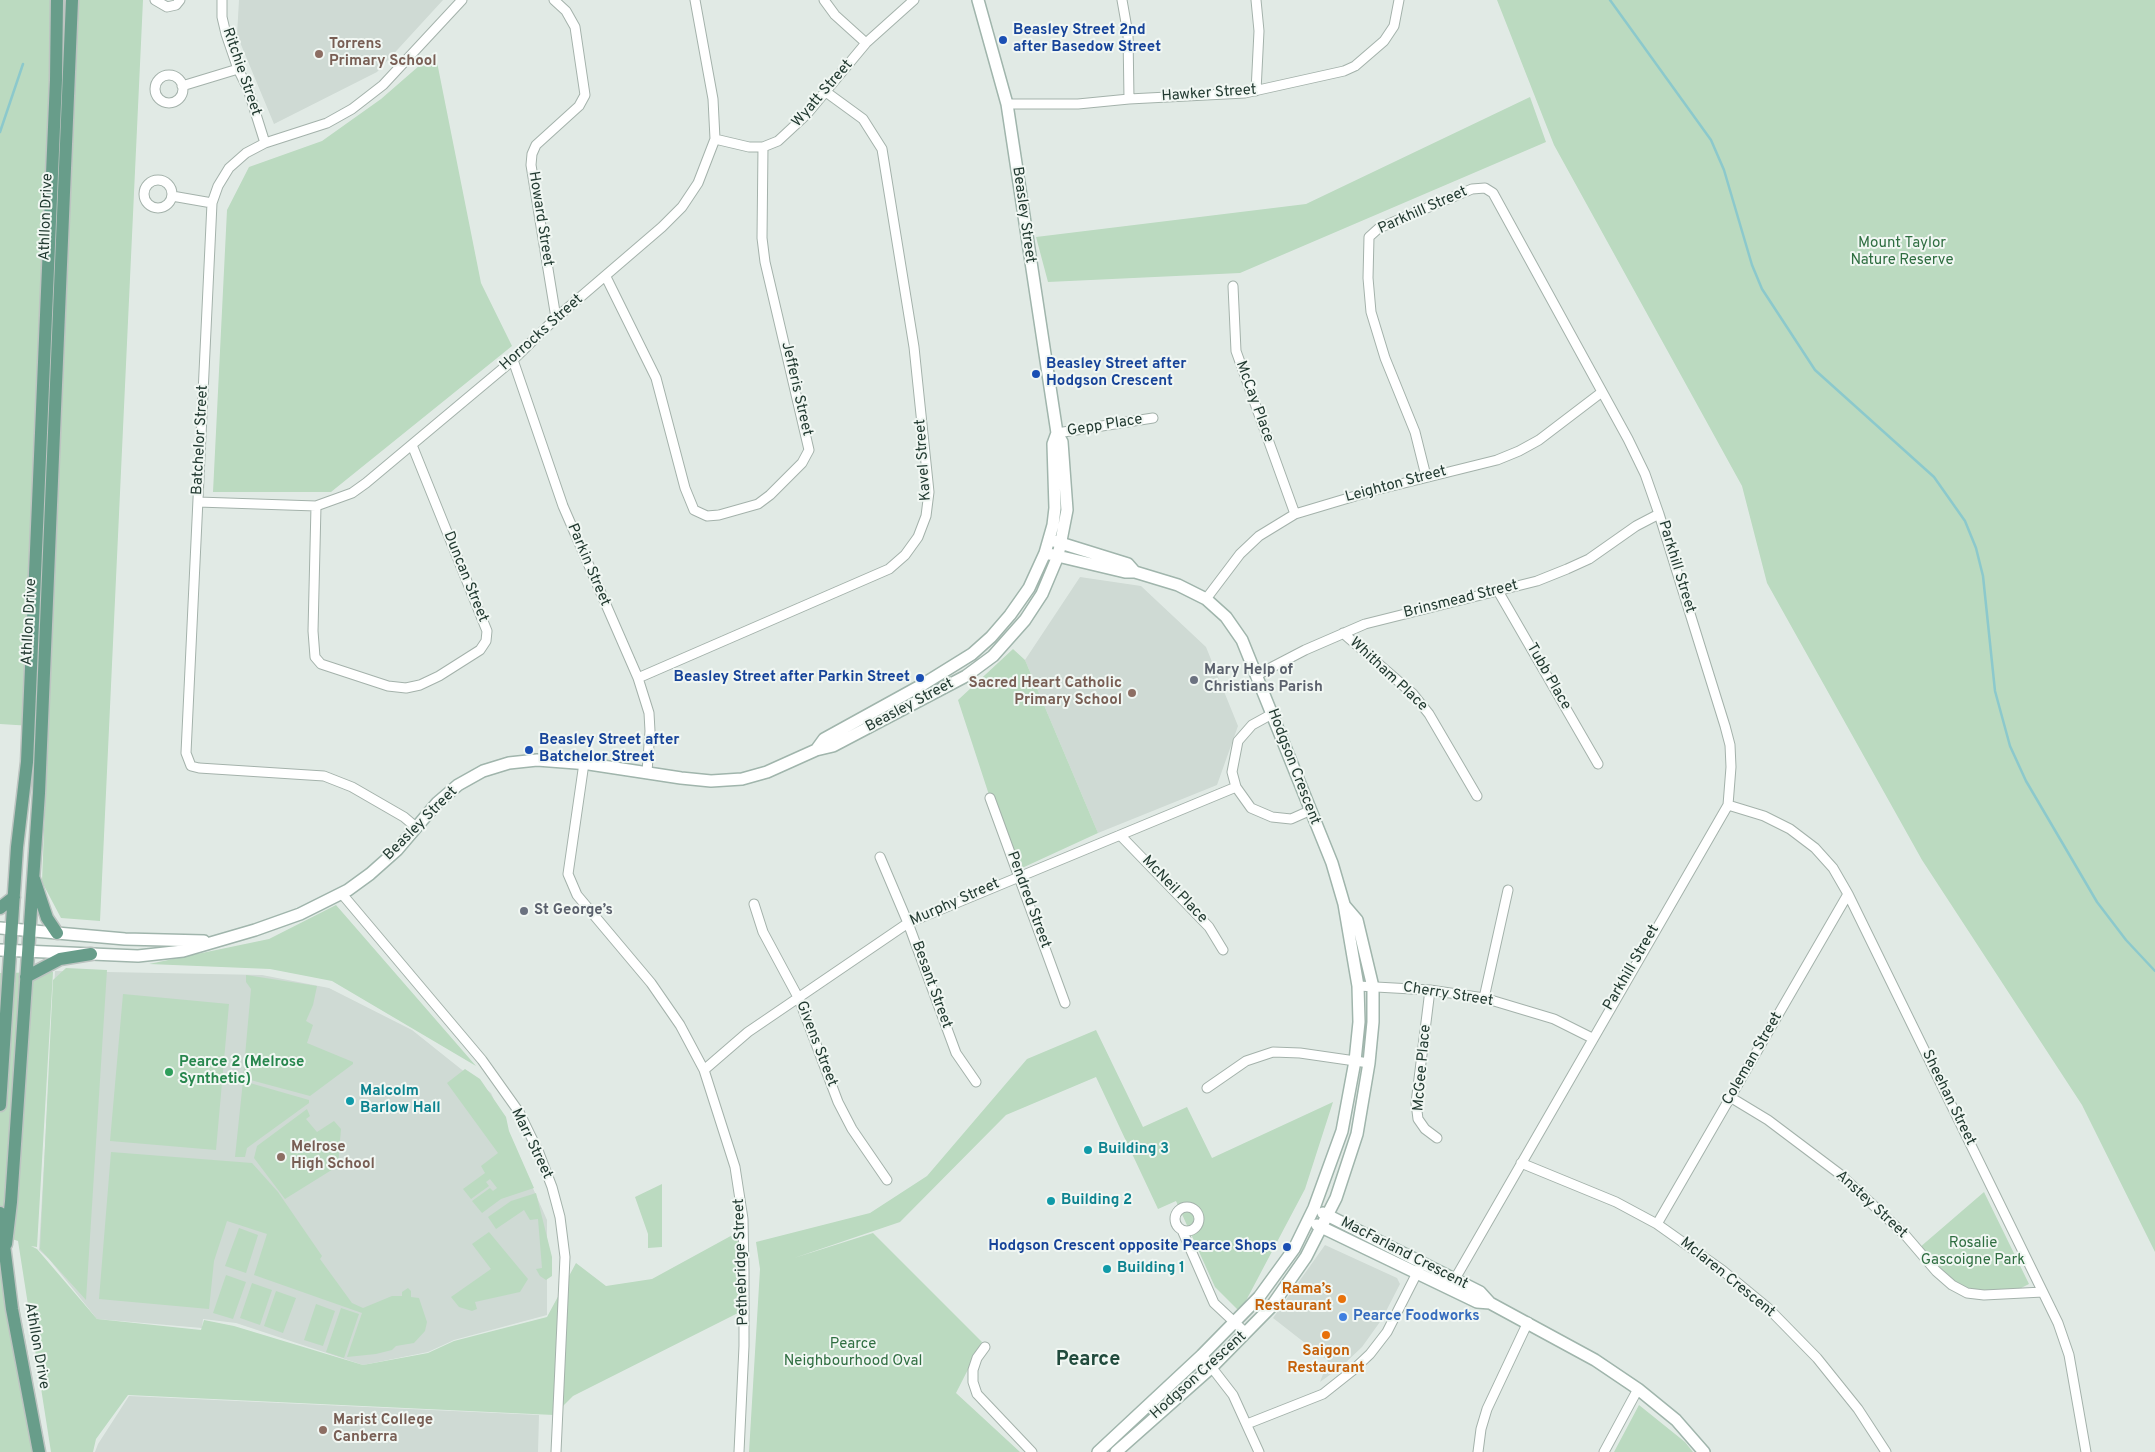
<!DOCTYPE html>
<meta charset="utf-8">
<style>
body{margin:0}
canvas{display:block;background:#e1eae5}
</style>
<canvas width="2155" height="1452"></canvas>
<script>
const ctx = document.querySelector('canvas').getContext('2d');
ctx.lineJoin = 'round';
function fill(path, color) { ctx.fillStyle = color; ctx.fill(path, 'evenodd'); }
const shape = rows => new Path2D(rows.map(r => 'M' + r).join(''));
function stroke(path, color, width, dash) { ctx.strokeStyle = color; ctx.lineWidth = width; ctx.lineCap = dash ? 'butt' : 'round'; ctx.setLineDash(dash || []); ctx.stroke(path); }
function drawText(font, color, halo, rows, align = 'center') {
  ctx.font = font + ' Overpass,sans-serif'; ctx.lineWidth = 4; ctx.setLineDash([]); ctx.textBaseline = 'middle'; ctx.strokeStyle = halo; ctx.fillStyle = color; for (const [text, x, y, turn = 0] of rows) {
    ctx.save(); ctx.translate(x, y); ctx.rotate((+turn || 0) * Math.PI / 180); ctx.textAlign = isNaN(turn) ? turn : align; if (halo) ctx.strokeText(text, 0, 0); ctx.fillText(text, 0, 0); ctx.restore();
  }
}
fill(shape([
 [239,0,443,0,377,72,274,124,237,35],
 [1080,577,1141,586,1206,647,1238,726,1217,785,1098,833,1025,660],
 [55,971,262,975,329,988,412,1030,491,1093,547,1220,547,1315,454,1340,428,1352,363,1365,236,1323,203,1319,202,1328,97,1319,49,1259,39,1250],
 [1325,1245,1397,1278,1400,1284,1382,1319,1362,1347,1342,1366,1320,1382,1328,1361,1273,1318],
 [129,1396,539,1415,538,1452,95,1452,98,1444]
]), '#cfdad4');
fill(shape([
 [0,0,143,0,100,921,61,918,42,882,48,727,0,724],
 [1497,0,2155,0,2155,1252,2082,1105,1922,860,1767,583,1742,486,1554,145],
 [435,52,481,283,512,346,331,492,213,492,227,210,249,167,322,141,381,99],
 [1530,97,1546,142,1240,273,1048,282,1036,237,1306,204],
 [1013,649,1025,660,1098,833,1022,868,990,798,958,700],
 [336,905,476,1066,332,981,270,969,149,964,269,939],
 [66,968,107,970,86,1300,40,1249,53,980],
 [53,972,37,1247,31,1246,37,1249,97,1319,201,1330,204,1320,234,1326,363,1365,428,1353,454,1341,547,1317,576,1263,606,1286,652,1279,738,1232,742,1311,573,1396,554,1415,128,1395,96,1439,93,1452,51,1452,18,1241,9,1238,15,1284,46,1452,0,1452,0,973],
 [246,975,317,986,313,1005,306,1021,313,1025,307,1043,353,1062,353,1064,310,1096,243,1078,251,989,246,982],
 [123,994,229,1004,216,1150,110,1141],
 [1096,1030,1143,1127,1187,1107,1212,1158,1333,1102,1305,1189,1240,1312,1215,1287,1176,1201,1158,1209,1096,1077,1006,1115,900,1222,794,1258,873,1233,982,1342,956,1393,1020,1452,749,1452,760,1269,756,1242,870,1213,927,1176,1027,1059],
 [465,1069,480,1079,506,1117,509,1131,534,1188,501,1199,482,1213,472,1201,490,1188,493,1191,497,1188,490,1179,486,1182,489,1186,471,1199,463,1189,485,1173,481,1166,498,1153,447,1083],
 [243,1081,309,1100,309,1103,247,1148,245,1157,235,1157],
 [307,1109,310,1116,306,1119,317,1132,334,1121,341,1129,338,1166,285,1199,254,1158,257,1146],
 [111,1152,252,1163,278,1192,322,1256,320,1259,352,1303,363,1308,392,1296,402,1296,402,1292,408,1288,411,1291,411,1297,419,1298,427,1322,425,1331,414,1343,396,1346,392,1350,376,1354,347,1357,362,1313,254,1275,267,1234,227,1221,214,1261,209,1309,99,1299],
 [662,1184,662,1247,648,1248,648,1234,635,1197],
 [1984,1192,2029,1284,2017,1290,1969,1290,1953,1283,1919,1248],
 [536,1193,552,1257,552,1276,546,1280,540,1276,536,1269,542,1268,538,1219,530,1220,524,1210,496,1229,488,1217,511,1201],
 [239,1228,258,1235,246,1273,225,1266],
 [489,1232,528,1279,520,1292,475,1302,477,1309,472,1311,459,1307,451,1297,491,1269,472,1244],
 [226,1275,246,1282,233,1319,213,1313],
 [252,1283,272,1290,260,1325,240,1318],
 [276,1291,296,1298,283,1333,264,1326],
 [316,1304,335,1311,323,1346,304,1340],
 [341,1308,359,1314,344,1358,326,1352],
 [1639,1405,1685,1442,1693,1452,1614,1452]
]), '#bbdac0');
stroke(shape([
 [1610,0,1711,140,1724,170,1752,265,1762,289,1815,370,1934,477,1965,521,1976,548,1983,576,1995,691,2010,746,2026,781,2097,902,2126,940,2155,971],
 [0,132,23,64]
]), '#8cc9cc', 2.5);
const street = shape([
 [155,0,167,7,176,5,180,0],
 [222,0,222,17,226,34,238,69,248,89,265,143],
 [554,0,566,11,575,27,585,95,579,106,536,145,532,154,531,165,556,318],
 [824,0,835,15,866,43],
 [1122,0,1128,34,1129,99],
 [1256,0,1259,31,1256,91],
 '155 89a14 14 0 1 1 28 0a14 14 0 1 1-28 0Z',
 [182,86,238,69],
 [1007,104,1078,104,1129,99,1245,93,1344,71,1355,66,1384,41,1394,26,1399,0],
 [715,139,749,147,763,147,778,141,806,115,866,43,914,0],
 '144 194a14 14 0 1 1 28 0a14 14 0 1 1-28 0Z',
 [172,196,212,203],
 [606,277,656,378,685,488,694,510,707,516,719,515,758,504,770,495,802,463,809,450,765,262,762,238,763,147],
 [1233,286,1236,351,1295,514],
 [513,360,563,506,638,678,649,713,650,731,647,772],
 [1057,433,1153,418],
 [1426,476,1415,432,1385,358,1371,312,1368,278,1369,237,1379,228,1472,189,1485,188,1493,193,1628,439,1645,474,1659,514,1725,726,1730,745,1731,767,1728,805,1452,1284],
 [198,502,316,506,352,493,366,483,513,360,556,318,662,227,682,207,698,183,715,139,713,99,695,0],
 [316,506,313,631,315,657,321,664,388,686,406,688,420,685,439,676,480,650,486,641,487,631,412,445],
 [1498,591,1598,764],
 [1206,599,1240,554,1259,536,1295,514,1372,491,1497,460,1519,451,1539,440,1602,392],
 [1343,633,1413,694,1429,714,1477,796],
 [1257,675,1305,650,1365,624,1537,581,1567,569,1589,559,1636,526,1659,514],
 [638,678,889,569,905,555,918,537,926,516,929,492,914,347,882,149,863,119,826,92],
 [1272,714,1252,725,1238,741,1232,772,1236,787,1251,808,1272,817,1291,819,1309,811],
 [584,763,568,874,577,895,651,983,680,1025,704,1070,735,1167,743,1219,744,1272,744,1346,739,1452],
 [990,798,1065,1003],
 [1728,805,1764,816,1790,829,1815,848,1833,868,1848,894,2058,1323,2069,1355,2086,1452],
 [417,828,404,817,352,787,324,776,199,768,191,766,186,753,212,203,218,186,229,168,246,153,265,143,327,123,352,109,383,85,462,0],
 [1120,835,1209,927,1223,950],
 [880,857,908,923,956,1053,976,1082],
 [342,894,482,1060,519,1112,539,1153,552,1187,560,1217,565,1257,556,1452],
 [754,904,763,932,799,999,838,1102,852,1129,887,1180],
 [1358,986,1430,990,1484,998,1554,1019,1592,1038],
 [1430,990,1416,1103,1418,1119,1425,1129,1437,1138],
 [1484,998,1508,890],
 [704,1070,748,1032,908,923,1236,787],
 [1207,1088,1246,1061,1273,1052,1300,1053,1369,1063],
 [1730,1097,1768,1120,1841,1175,1906,1236,1936,1271,1952,1285,1967,1293,1984,1295,2043,1292],
 [1521,1163,1616,1202,1657,1224,1722,1270,1768,1308,1817,1358,1858,1409,1886,1452],
 '1175 1219a12 12 0 1 1 24 0a12 12 0 1 1-24 0Z',
 [1657,1224,1848,894],
 [1182,1230,1214,1303,1246,1333],
 [985,1347,977,1358,973,1370,973,1382,977,1394,1032,1452],
 [1202,1355,1233,1395,1259,1452],
 [1247,1424,1323,1394,1352,1371,1370,1354,1387,1332,1419,1269],
 [1478,1452,1481,1429,1487,1409,1528,1322],
 [1604,1452,1638,1389]
]);
const secondary = shape([
 [1054,541,1128,564,1135,572],
 [1045,553,1125,572,1135,572,1178,585,1206,599,1226,617,1242,640,1332,863,1344,904,1358,986,1359,1022,1355,1061,1342,1131,1314,1208,1294,1249,1259,1297,1202,1355,1098,1452],
 [816,750,824,739,922,685,972,654,991,637,1010,615,1029,588,1045,553,1053,525,1055,508,1053,444,1057,433],
 [0,928,125,939,204,941],
 [0,950,138,956,183,951,255,930,300,914,348,890,370,874,397,850,437,803,458,785,483,771,509,763,537,760,589,764,681,778,711,781,742,779,767,772,816,750,833,746,966,676,993,656,1025,620,1042,594,1058,556,1067,510,1062,442,1057,433,1007,104,978,0],
 [1323,1213,1480,1292,1490,1303],
 [1317,1225,1477,1302,1490,1303,1595,1360,1638,1389,1676,1420,1704,1452],
 [1116,1452,1212,1367,1271,1307,1306,1257,1336,1198,1357,1134,1369,1063,1373,1022,1373,987,1357,920,1345,906]
]);
const primary = shape([
 [34,879,47,918,57,933],
 [0,908,14,897],
 [26,977,60,959,91,954],
 [0,1105,17,847,27,762,56,80,57,0],
 [0,1213,12,1309,39,1452],
 [6,1244,11,1202,39,793,72,0]
]);
stroke(street, '#a4b2ab', 11);
stroke(secondary, '#a0b5ac', 14);
stroke(primary, '#bdc4c1', 15);
stroke(street, '#fff', 9);
stroke(secondary, '#fff', 11);
stroke(primary, '#689d8a', 12);
for (const [x, y, r, color] of [
 [1003,40,5,"#1a4fb4"],
 [319,54,5,"#8d6e63"],
 [1036,374,5,"#1a4fb4"],
 [920,678,5,"#1a4fb4"],
 [1194,680,5,"#6b7280"],
 [1132,693,5,"#8d6e63"],
 [529,750,5,"#1a4fb4"],
 [524,911,5,"#6b7280"],
 [169,1072,5,"#2e9e5b"],
 [350,1101,5,"#0f9aa8"],
 [1088,1150,5,"#0f9aa8"],
 [281,1157,5,"#8d6e63"],
 [1051,1201,5,"#0f9aa8"],
 [1287,1247,5,"#1a4fb4"],
 [1107,1269,5,"#0f9aa8"],
 [1342,1299,5,"#e8710a"],
 [1343,1317,5,"#3f7fe0"],
 [1326,1335,5,"#e8710a"],
 [323,1430,5,"#8d6e63"]
]) { const dot = new Path2D(); dot.arc(x, y, r, 0, 2 * Math.PI); ctx.fillStyle = color; ctx.fill(dot); stroke(dot, '#f1f7f3', 2); }
drawText('bold 15px', '#164399', '#f1f7f3', [
 ["Beasley Street 2nd",1013,31],
 ["after Basedow Street",1013,48],
 ["Beasley Street after",1046,365],
 ["Hodgson Crescent",1046,382],
 ["Beasley Street after Parkin Street",910,678,"right"],
 ["Beasley Street after",539,741],
 ["Batchelor Street",539,758],
 ["Hodgson Crescent opposite Pearce Shops",1277,1247,"right"]
], 'left');
drawText('bold 15px', '#785e54', '#f1f7f3', [
 ["Torrens",329,45],
 ["Primary School",329,62],
 ["Sacred Heart Catholic",1122,684,"right"],
 ["Primary School",1122,701,"right"],
 ["Melrose",291,1148],
 ["High School",291,1165],
 ["Marist College",333,1421],
 ["Canberra",333,1438]
], 'left');
drawText('15px', '#223a31', '#f1f7f3', [
 ["Ritchie Street",241,72,71],
 ["Wyatt Street",823,94,-49],
 ["Hawker Street",1209,94,-4],
 ["Parkhill Street",1423,211,-24],
 ["Beasley Street",1023,215,82],
 ["Athllon Drive",47,217,-88],
 ["Howard Street",540,219,81],
 ["Horrocks Street",542,333,-42],
 ["Jefferis Street",796,389,77],
 ["McCay Place",1254,402,70],
 ["Gepp Place",1105,426,-9],
 ["Batchelor Street",201,440,-87],
 ["Kavel Street",924,460,-94],
 ["Leighton Street",1396,485,-15],
 ["Parkin Street",588,565,67],
 ["Parkhill Street",1676,567,73],
 ["Duncan Street",465,577,68],
 ["Brinsmead Street",1461,600,-14],
 ["Athllon Drive",30,622,-87],
 ["Whitham Place",1388,675,43],
 ["Tubb Place",1548,677,60],
 ["Beasley Street",910,706,-28],
 ["Hodgson Crescent",1293,767,69],
 ["Beasley Street",421,824,-45],
 ["McNeil Place",1174,890,46],
 ["Pendred Street",1028,900,70],
 ["Murphy Street",955,903,-24],
 ["Parkhill Street",1632,968,-60],
 ["Besant Street",931,985,70],
 ["Cherry Street",1448,995,9],
 ["Givens Street",816,1044,69],
 ["Coleman Street",1753,1059,-60],
 ["McGee Place",1423,1068,-85],
 ["Sheehan Street",1948,1098,64],
 ["Marr Street",531,1144,64],
 ["Anstey Street",1871,1205,43],
 ["MacFarland Crescent",1404,1254,27],
 ["Pethebridge Street",742,1262,-92],
 ["Mclaren Crescent",1727,1278,39],
 ["Athllon Drive",36,1346,80],
 ["Hodgson Crescent",1199,1376,-42]
]);
drawText('15px', '#2f6e41', '#f1f7f3', [
 ["Mount Taylor",1902,244],
 ["Nature Reserve",1902,261],
 ["Rosalie",1973,1244],
 ["Gascoigne Park",1973,1261],
 ["Pearce",853,1345],
 ["Neighbourhood Oval",853,1362]
]);
drawText('bold 15px', '#5b616d', '#f1f7f3', [
 ["Mary Help of",1204,671],
 ["Christians Parish",1204,688],
 ["St George’s",534,911]
], 'left');
drawText('bold 15px', '#27864d', '#f1f7f3', [
 ["Pearce 2 (Melrose",179,1063],
 ["Synthetic)",179,1080]
], 'left');
drawText('bold 15px', '#0d838f', '#f1f7f3', [
 ["Malcolm",360,1092],
 ["Barlow Hall",360,1109],
 ["Building 3",1098,1150],
 ["Building 2",1061,1201],
 ["Building 1",1117,1269]
], 'left');
drawText('bold 15px', '#c56008', '#f1f7f3', [
 ["Rama’s",1332,1290],
 ["Restaurant",1332,1307],
 ["Saigon",1326,1352,"center"],
 ["Restaurant",1326,1369,"center"]
], 'right');
drawText('bold 15px', '#366cbe', '#f1f7f3', [
 ["Pearce Foodworks",1353,1317]
], 'left');
drawText('bold 20px', '#204a3c', '#f1f7f3', [
 ["Pearce",1088,1361]
]);
</script>
